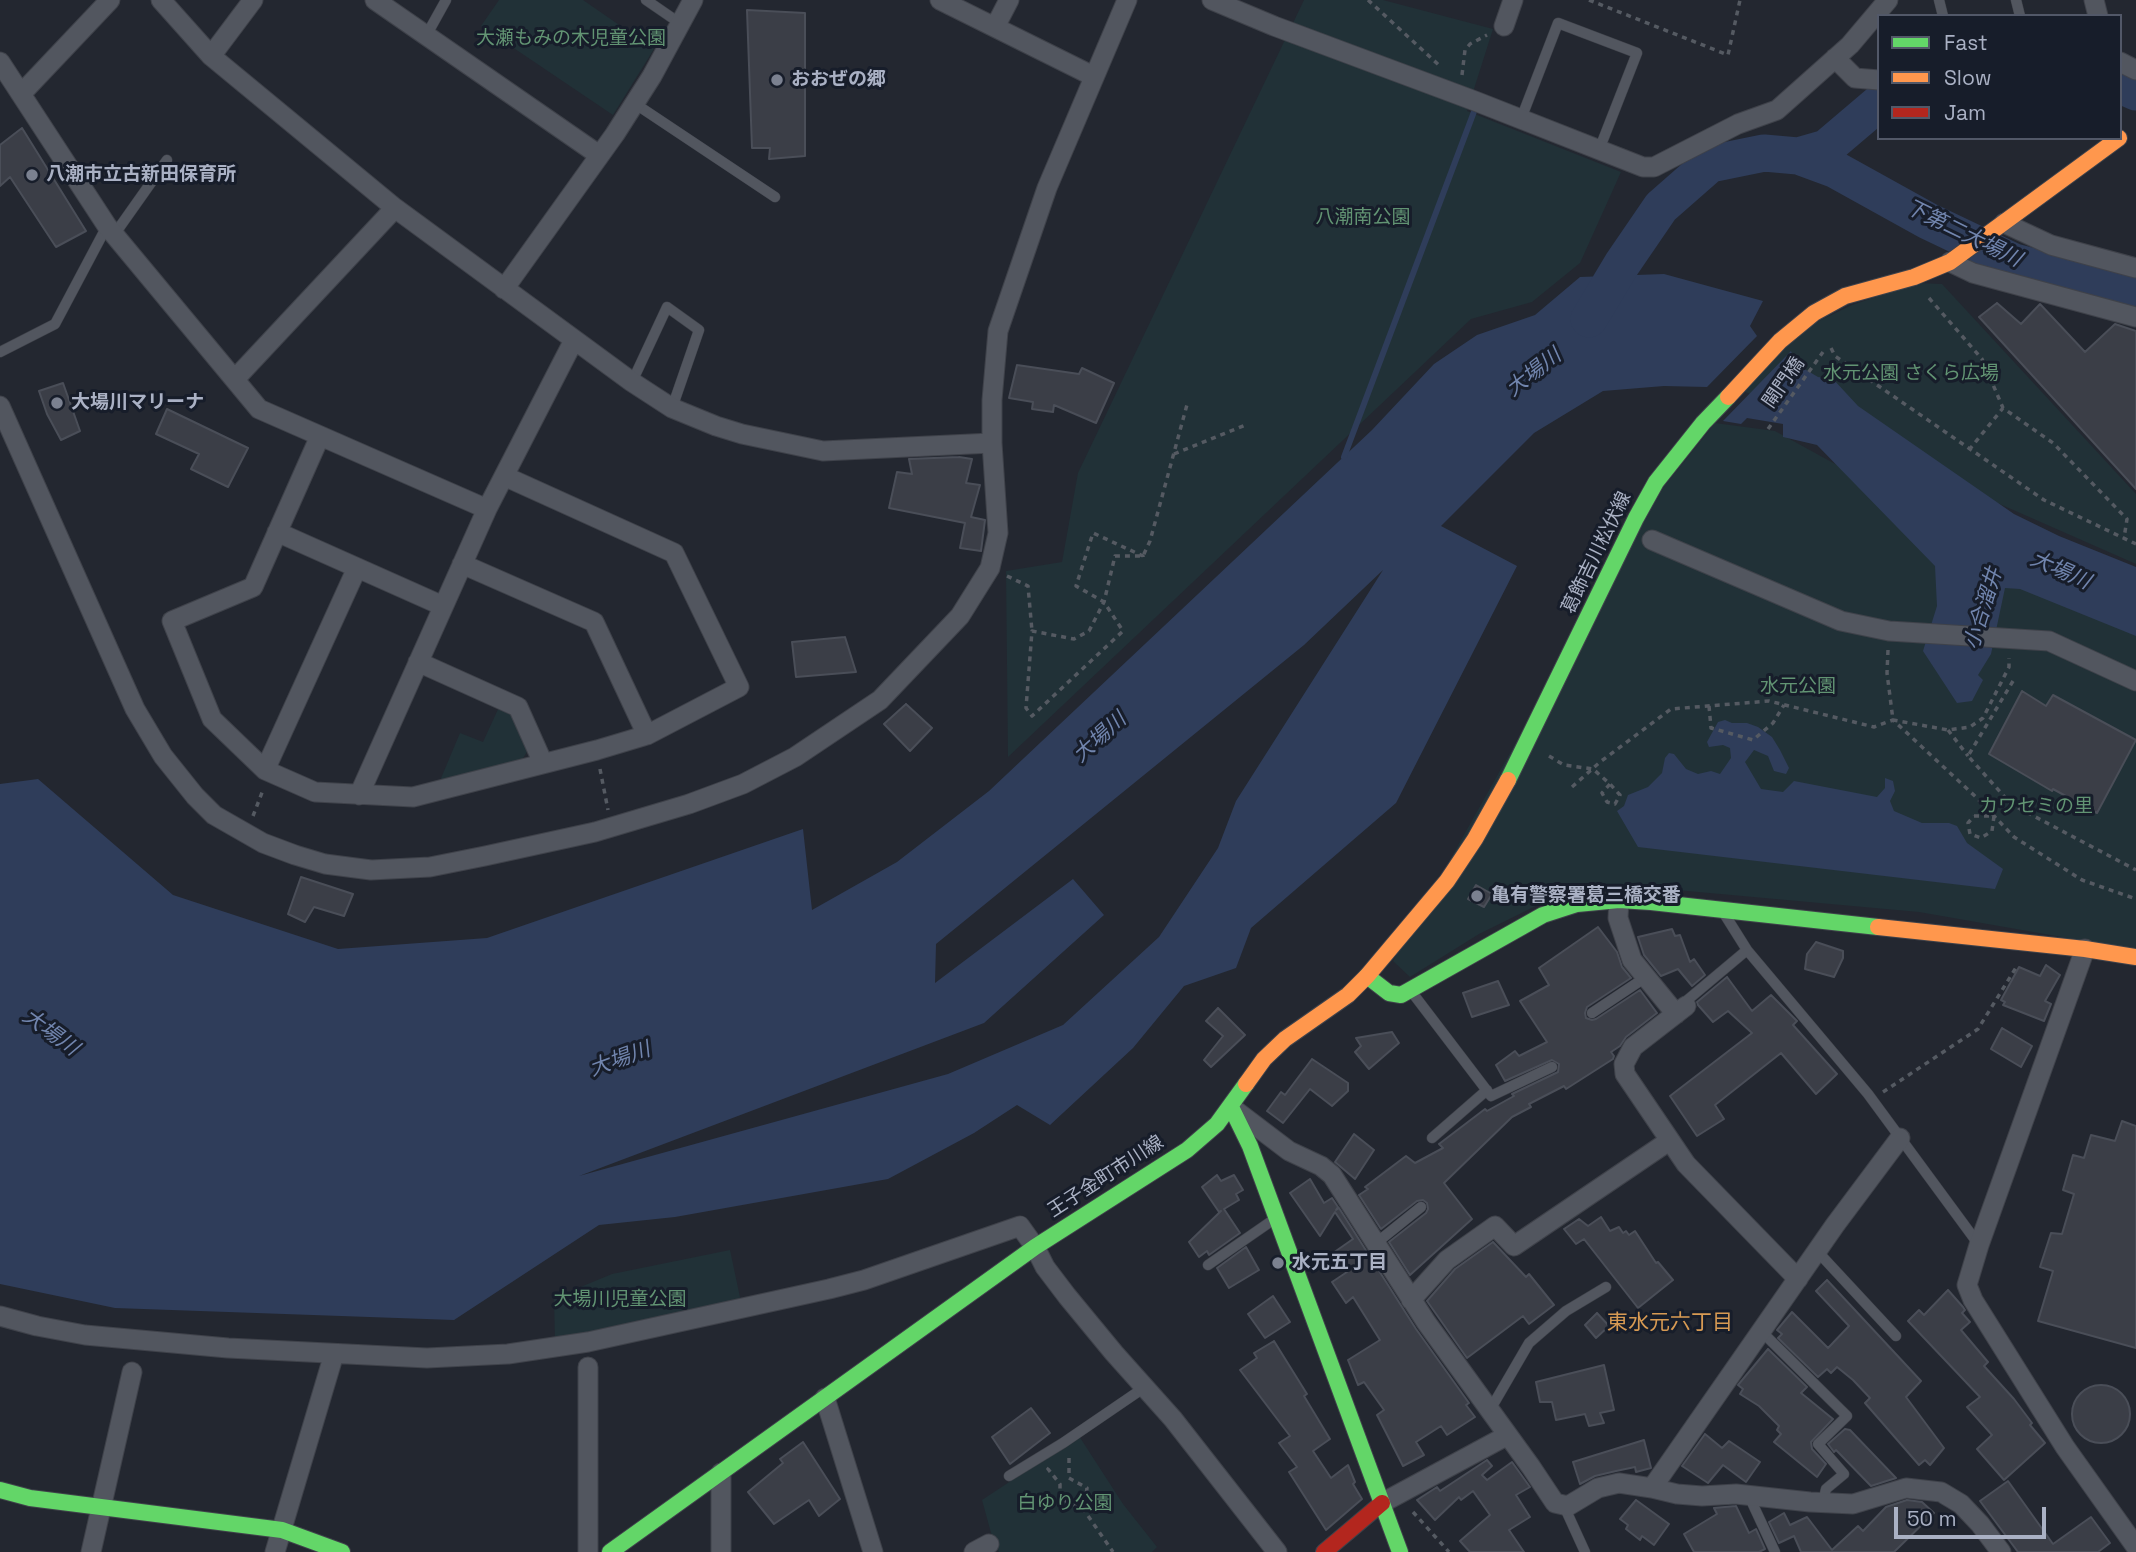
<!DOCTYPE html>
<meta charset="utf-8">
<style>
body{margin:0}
#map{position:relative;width:2136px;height:1552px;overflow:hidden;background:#232730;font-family:"Space Grotesk",sans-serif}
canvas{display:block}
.legend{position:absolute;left:1877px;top:14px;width:245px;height:126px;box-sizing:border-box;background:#171d2a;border:2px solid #525868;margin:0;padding:9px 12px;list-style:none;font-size:21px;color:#aab1c4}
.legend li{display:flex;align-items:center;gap:14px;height:35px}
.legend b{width:35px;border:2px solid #525868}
.scale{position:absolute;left:1894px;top:1507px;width:152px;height:32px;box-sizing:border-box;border:4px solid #aab1c4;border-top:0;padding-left:9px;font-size:21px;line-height:24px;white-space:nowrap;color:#aab1c4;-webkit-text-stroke:5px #171d2a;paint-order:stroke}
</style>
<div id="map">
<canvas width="2136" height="1552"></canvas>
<ul class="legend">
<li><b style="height:9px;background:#63d668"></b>Fast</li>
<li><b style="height:9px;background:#ff974d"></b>Slow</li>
<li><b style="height:9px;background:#b3261e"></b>Jam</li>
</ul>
<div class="scale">50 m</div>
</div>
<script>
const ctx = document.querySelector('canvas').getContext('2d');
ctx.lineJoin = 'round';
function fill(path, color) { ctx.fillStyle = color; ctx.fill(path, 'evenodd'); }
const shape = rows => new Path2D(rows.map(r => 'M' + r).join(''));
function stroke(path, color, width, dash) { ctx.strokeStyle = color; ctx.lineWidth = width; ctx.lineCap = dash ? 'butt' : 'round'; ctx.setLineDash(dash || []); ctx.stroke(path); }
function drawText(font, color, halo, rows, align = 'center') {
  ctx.font = font + ' "Space Grotesk","Noto Sans JP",sans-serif'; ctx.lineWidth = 6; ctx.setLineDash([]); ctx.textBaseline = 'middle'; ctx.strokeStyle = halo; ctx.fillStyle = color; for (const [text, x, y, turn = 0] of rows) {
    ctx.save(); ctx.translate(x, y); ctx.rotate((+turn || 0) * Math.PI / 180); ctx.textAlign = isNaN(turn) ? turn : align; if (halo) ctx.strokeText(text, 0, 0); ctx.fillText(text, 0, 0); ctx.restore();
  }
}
fill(shape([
 [499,0,583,0,654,49,613,115,481,26],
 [1304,0,1383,0,1493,29,1467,111,1621,172,1580,263,1532,302,1471,319,1008,757,1006,571,1062,562,1078,473],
 [1917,283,1942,284,2136,494,2136,564,1743,391,1798,331,1852,305],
 [1715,423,1775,431,2136,629,2136,950,1919,912,1621,885,1560,894,1479,934,1410,977,1393,961,1650,504],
 [500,705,511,709,528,750,522,760,439,783,460,733,483,742],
 [730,1250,741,1302,555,1342,554,1298,612,1274],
 [1079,1436,1123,1504,1157,1547,1152,1552,999,1552,993,1540,982,1500]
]), '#213137');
fill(shape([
 [1664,274,1763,301,1750,326,1757,336,1707,387,1664,386,1603,391,1534,433,1441,526,1517,566,1396,803,1251,928,1236,968,1184,986,1133,1048,1050,1125,1017,1105,974,1133,888,1179,675,1217,599,1225,454,1320,115,1308,0,1284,0,784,38,779,173,895,338,949,487,938,803,829,812,910,897,862,989,791,1372,430,1434,364,1477,335,1535,315,1580,277],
 [1383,570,1236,801,1218,848,1159,937,1063,1025,948,1074,579,1176,984,1023,1104,915,1073,879,935,983,936,944,1304,645],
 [1791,351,1796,364,1818,377,1833,379,1858,406,2014,514,2059,536,2136,567,2136,636,2020,589,2005,588,1991,654,1978,675,1983,680,1972,701,1957,703,1923,651,1937,606,1935,566,1817,445,1783,437,1783,424,1747,418,1741,424,1723,421],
 [1725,720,1732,723,1747,723,1758,727,1772,737,1780,750,1789,768,1786,774,1774,771,1768,756,1754,750,1745,762,1761,789,1783,792,1794,781,1877,797,1885,788,1885,778,1893,781,1895,791,1890,801,1894,811,1922,823,1949,823,1957,826,1967,843,2003,869,1995,889,1638,847,1617,811,1624,806,1628,795,1648,787,1662,773,1665,758,1669,753,1674,754,1686,769,1698,774,1711,771,1720,774,1731,758,1730,748,1723,745,1709,747,1707,742,1718,722]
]), '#2f3d5a');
stroke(shape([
 [1344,457,1475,109]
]), '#2f3d5a', 6);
stroke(shape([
 [2120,85,2136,92],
 [1798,156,1826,148,1879,103],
 [1589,319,1622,264,1661,207,1710,164,1764,153,1798,156,1836,170,1928,221,2014,262,2136,294]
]), '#2f3d5a', 37);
const building = shape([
 [747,10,805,13,805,156,769,159,770,148,752,148,747,10],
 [22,128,86,231,56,247,10,177,0,186,0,145,22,128],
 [1997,303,2021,324,2040,304,2085,352,2115,324,2136,331,2136,489,1979,317,1997,303],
 [1017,365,1079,374,1082,368,1114,383,1096,423,1054,405,1053,412,1032,409,1033,402,1009,398,1017,365],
 [63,383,80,431,61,440,47,414,39,391,63,383],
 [167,409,248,448,228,487,191,469,199,454,156,434,167,409],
 [959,457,972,459,966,483,980,485,971,517,985,520,981,551,960,548,965,523,889,508,897,472,912,474,909,459,959,457],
 [845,637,856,672,796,677,792,642,845,637],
 [2022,691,2046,706,2053,695,2136,740,2097,813,2053,789,2052,791,1989,754,2022,691],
 [906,704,932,728,910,751,884,724,906,704],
 [301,877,353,894,344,916,314,907,305,922,288,914,301,877],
 [1476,885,1492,894,1484,907,1468,899,1476,885],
 [1598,927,1617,952,1622,967,1631,978,1587,1007,1585,1013,1586,1018,1592,1020,1596,1019,1640,990,1657,1013,1626,1037,1620,1046,1611,1052,1614,1056,1613,1059,1566,1089,1564,1086,1529,1104,1531,1107,1512,1117,1444,1183,1472,1219,1410,1275,1389,1242,1426,1213,1428,1209,1427,1203,1423,1200,1417,1201,1381,1229,1359,1195,1368,1189,1365,1187,1406,1156,1415,1163,1443,1148,1439,1144,1485,1109,1487,1111,1514,1096,1512,1094,1558,1072,1559,1064,1552,1060,1505,1081,1496,1065,1515,1051,1519,1056,1547,1042,1520,1001,1549,985,1539,968,1598,927],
 [1672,929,1675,936,1680,935,1690,962,1694,959,1705,975,1692,986,1678,969,1661,976,1644,955,1638,937,1672,929],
 [1816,942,1843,951,1843,958,1834,977,1805,969,1807,954,1816,942],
 [2046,965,2060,975,2045,1001,2051,1004,2044,1021,2003,1005,2005,1002,2001,1000,2019,967,2040,976,2046,965],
 [1727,977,1752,1011,1771,995,1797,1021,1793,1025,1837,1074,1816,1094,1781,1053,1715,1105,1724,1119,1697,1136,1670,1096,1752,1033,1728,1011,1713,1022,1698,1005,1697,1002,1727,977],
 [1498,981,1509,1005,1472,1017,1463,993,1498,981],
 [1218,1008,1245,1035,1211,1067,1204,1060,1223,1036,1206,1021,1218,1008],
 [2002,1028,2032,1046,2021,1067,1991,1049,2002,1028],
 [1392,1032,1399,1043,1369,1069,1355,1052,1361,1046,1356,1038,1392,1032],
 [1312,1059,1348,1083,1348,1091,1332,1106,1310,1089,1283,1123,1267,1111,1281,1092,1285,1095,1312,1059],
 [2122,1121,2136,1126,2136,1348,2038,1321,2053,1271,2040,1267,2051,1233,2062,1234,2074,1194,2063,1190,2073,1155,2084,1158,2091,1135,2115,1141,2122,1121],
 [1354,1134,1374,1150,1355,1179,1335,1162,1354,1134],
 [1217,1175,1221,1181,1234,1175,1243,1190,1236,1194,1239,1200,1224,1209,1240,1233,1209,1255,1207,1251,1199,1257,1189,1242,1221,1211,1219,1212,1202,1187,1217,1175],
 [1310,1179,1324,1203,1332,1198,1338,1207,1336,1210,1339,1208,1416,1329,1469,1403,1466,1405,1475,1417,1447,1435,1441,1426,1416,1442,1424,1455,1403,1466,1377,1415,1384,1410,1364,1382,1358,1385,1348,1360,1380,1340,1353,1297,1346,1303,1332,1282,1347,1272,1333,1253,1353,1239,1335,1212,1320,1236,1290,1193,1310,1179],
 [1601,1217,1610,1231,1619,1227,1623,1233,1626,1231,1629,1235,1635,1231,1656,1263,1658,1262,1673,1280,1638,1308,1584,1239,1576,1244,1564,1229,1579,1219,1588,1226,1601,1217],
 [1493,1242,1526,1277,1529,1274,1554,1305,1529,1324,1523,1316,1467,1358,1427,1301,1455,1269,1493,1242],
 [1246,1247,1259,1270,1229,1288,1217,1268,1246,1247],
 [1827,1280,1921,1381,1906,1397,1944,1448,1930,1465,1925,1460,1919,1465,1865,1403,1870,1398,1853,1380,1837,1367,1831,1373,1827,1369,1818,1377,1778,1338,1782,1334,1777,1330,1792,1312,1828,1348,1849,1326,1816,1291,1827,1280],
 [1948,1290,1963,1307,1965,1310,1962,1313,1970,1322,1961,1330,1988,1362,1984,1366,2014,1399,2032,1423,2030,1425,2045,1443,2004,1480,1977,1449,1992,1435,1967,1407,1980,1397,1908,1321,1919,1310,1924,1315,1948,1290],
 [1273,1296,1290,1322,1265,1338,1248,1314,1273,1296],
 [1597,1313,1609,1326,1596,1338,1585,1325,1597,1313],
 [1274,1341,1307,1394,1304,1396,1330,1439,1313,1451,1331,1478,1348,1465,1355,1482,1353,1484,1362,1499,1326,1530,1289,1472,1297,1467,1279,1443,1290,1436,1240,1370,1257,1358,1254,1353,1274,1341],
 [1768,1349,1807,1387,1801,1393,1833,1419,1811,1442,1812,1449,1826,1464,1817,1477,1774,1442,1781,1434,1777,1430,1779,1426,1759,1406,1740,1394,1743,1389,1738,1385,1768,1349],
 [1604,1365,1614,1410,1600,1413,1604,1423,1589,1426,1585,1414,1556,1420,1552,1402,1540,1402,1536,1382,1604,1365],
 '2072 1414a29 29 0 1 1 58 0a29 29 0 1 1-58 0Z',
 [1031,1408,1050,1433,1010,1464,992,1437,1031,1408],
 [1845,1429,1850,1430,1896,1478,1871,1486,1836,1450,1834,1452,1828,1444,1845,1429],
 [1705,1434,1722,1448,1729,1441,1760,1462,1746,1482,1723,1465,1708,1483,1682,1466,1705,1434],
 [1644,1440,1651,1468,1636,1472,1635,1467,1616,1471,1595,1476,1580,1484,1573,1462,1644,1440],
 [803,1442,840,1499,819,1516,809,1500,774,1524,748,1492,783,1463,780,1459,803,1442],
 [1487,1460,1492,1466,1482,1475,1487,1480,1512,1462,1530,1487,1516,1495,1530,1517,1509,1530,1524,1552,1470,1552,1460,1541,1490,1515,1473,1491,1461,1500,1459,1497,1435,1520,1417,1500,1437,1487,1440,1491,1487,1460],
 [2008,1481,2053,1544,2091,1517,2110,1543,2098,1552,2018,1552,1980,1501,2008,1481],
 [1636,1500,1669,1524,1654,1545,1642,1536,1640,1540,1626,1529,1628,1525,1620,1519,1636,1500],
 [1907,1500,1922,1502,1934,1513,1894,1552,1801,1552,1794,1536,1779,1543,1769,1522,1784,1513,1790,1525,1807,1517,1832,1550,1858,1526,1863,1531,1886,1507,1907,1500],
 [1736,1506,1749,1533,1756,1529,1765,1549,1759,1552,1694,1552,1684,1534,1717,1514,1714,1508,1736,1506]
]);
fill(building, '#3b3e47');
stroke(building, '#4a4e58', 2);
const lane = shape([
 [646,0,681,24],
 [1939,0,1943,16],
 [2016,0,2020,16],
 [426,36,446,0],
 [634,103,775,197],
 [1521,119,1558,23,1637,53,1599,150],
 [114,235,167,160],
 [0,352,55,324,107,226],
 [632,382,667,307,699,330,672,408],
 [1725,915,1747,950],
 [1411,991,1491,1096,1552,1067],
 [1686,1005,1685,1002,1747,950,1868,1094,1979,1245],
 [1592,1013,1646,977],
 [1432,1138,1487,1090],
 [1375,1244,1421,1207],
 [1817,1251,1896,1336],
 [1208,1265,1273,1220],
 [1762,1332,1847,1416,1818,1444,1844,1474,1826,1489,1823,1502],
 [1490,1410,1529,1343,1566,1311,1606,1287],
 [1009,1476,1063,1443,1145,1387],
 [1749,1496,1775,1552],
 [1564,1506,1585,1552]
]);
const street = shape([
 [161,0,211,56,395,208,632,382,672,408,716,426,742,434,823,451,992,443],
 [375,0,599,155],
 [940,0,1093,76],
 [1212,0,1274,26,1475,101,1643,167,1654,167,1738,124,1777,110,1850,45,1888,0],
 [2094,0,2098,16],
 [1504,26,1513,0],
 [995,27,1009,0],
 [211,56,253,0],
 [1835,58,1855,78,1879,80],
 [0,62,107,226,259,409,487,509],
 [2120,62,2136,70],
 [21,94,110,0],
 [2004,223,2051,245,2136,268],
 [1950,262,1973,273,2136,317],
 [504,289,615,134,652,76,693,0],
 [235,379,395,208],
 [0,406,135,709,163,756,195,796,214,815,263,843,295,855,325,864,371,870,430,867,485,856,595,832,689,804,743,784,795,757,880,700,960,616,990,568,998,533,992,443,992,400,998,331,1047,188,1127,0],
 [320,436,253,587,172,621,212,719,265,770,315,792,413,797,597,750,647,735,739,687,674,553,504,476],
 [277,532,443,606],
 [1652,540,1841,621,1889,631,2049,641,2136,681],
 [462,564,594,622,647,735],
 [418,662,518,707,543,763],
 [265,770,357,568],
 [359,795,487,509,574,340],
 [1619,900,1618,918,1632,960,1676,1014],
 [2085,949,1979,1245,1967,1285,1973,1300,2065,1447,2136,1547],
 [1686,1006,1633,1047,1624,1064,1625,1074,1686,1164,1798,1279],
 [1235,1110,1289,1151,1321,1166,1332,1175,1426,1322,1531,1467,1555,1503,1568,1506,1598,1488,1619,1483,1652,1488,1677,1494,1702,1496,1736,1494,1810,1502,1853,1504,1906,1488,1941,1492,1961,1504,1980,1524,2001,1552],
 [1411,1300,1447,1260,1495,1226,1514,1246,1669,1141],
 [0,1316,37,1326,85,1335,228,1348,427,1358,508,1354,588,1342,829,1289,864,1280,1020,1226,1035,1247,1045,1267,1067,1296,1114,1353,1173,1419,1277,1552],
 [825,1398,873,1552],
 [721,1473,721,1552],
 [1652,1488,1835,1225,1900,1138],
 [1382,1503,1508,1435],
 [91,1552,132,1372],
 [275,1552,334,1354],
 [588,1552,588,1367],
 [974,1552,989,1544]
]);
const fast = shape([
 [1508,780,1636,518,1656,482,1703,423,1728,397],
 [1367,976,1389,993,1401,995,1543,915,1577,904,1619,900,1651,902,1878,927],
 [1231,1107,1250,1146,1400,1552],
 [0,1490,30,1498,282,1530,342,1552],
 [610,1552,1035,1247,1187,1150,1217,1124,1246,1084]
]);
const slow = shape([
 [1728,397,1780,341,1814,313,1845,296,1914,277,1950,262,2119,138],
 [1878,927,2085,949,2136,957],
 [1246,1084,1264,1059,1285,1039,1348,995,1367,976,1447,881,1475,839,1508,780]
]);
const jam = shape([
 [1324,1552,1382,1503]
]);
stroke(lane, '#3f424a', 11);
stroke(street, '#3f424a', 21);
stroke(fast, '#3f424a', 18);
stroke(slow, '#3f424a', 18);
stroke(jam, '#3f424a', 18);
stroke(shape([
 [1368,0,1441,67],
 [1589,0,1728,55,1740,0],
 [1462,75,1465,50,1470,44,1487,35],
 [1929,298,1982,359,2003,408,2053,443,2127,519,2124,538],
 [1831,348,1835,356,2044,500,2136,544],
 [1768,429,1823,352],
 [1969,450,2003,408],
 [1174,454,1248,424],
 [1143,557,1143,556,1093,533,1076,586,1104,602,1123,631,1032,716,1026,708,1032,631,1074,639,1089,631,1104,602,1115,556,1143,556,1150,541,1188,401],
 [1007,576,1028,586,1032,631],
 [1888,650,1887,673,1893,720,1948,730,1970,727,1983,718,2009,667,2009,658],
 [2013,681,1968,756,2011,804,2136,870],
 [1709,706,1711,728,1753,740,1773,723,1784,705],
 [1948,730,1968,756],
 [1549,756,1564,765,1593,769,1610,784,1620,795,1615,804,1607,802,1602,793,1610,784],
 [600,769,608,810],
 [1572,787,1600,762,1671,709,1769,701,1874,727,1893,720,1977,798,2014,837,2082,880,2136,899],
 [253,816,263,790],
 [1974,816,1994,816,1992,831,1981,838,1970,834,1968,823,1974,816],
 [1883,1092,1978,1029,2017,966],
 [1069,1458,1069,1478,1087,1488,1084,1510,1113,1552],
 [1049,1468,1048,1469,1060,1484,1060,1498,1084,1510],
 [1413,1512,1449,1552]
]), '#555a62', 3.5, [5, 5]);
stroke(lane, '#52565f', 10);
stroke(street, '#52565f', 19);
stroke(fast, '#63d668', 16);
stroke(slow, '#ff974d', 16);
stroke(jam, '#b3261e', 16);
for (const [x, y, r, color] of [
 [777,80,7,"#7b8190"],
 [32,175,7,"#7b8190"],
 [57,403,7,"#7b8190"],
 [1477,896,7,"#7b8190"],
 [1278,1263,7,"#7b8190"]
]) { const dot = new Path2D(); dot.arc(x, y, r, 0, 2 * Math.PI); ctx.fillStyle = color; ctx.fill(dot); stroke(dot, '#171d2a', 2.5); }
drawText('19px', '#629473', '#171d2a', [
 ["大瀬もみの木児童公園",571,39],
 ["八潮南公園",1363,218],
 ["水元公園 さくら広場",1911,374],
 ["水元公園",1798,687],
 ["カワセミの里",2036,807],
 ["大場川児童公園",620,1300],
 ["白ゆり公園",1065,1504]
]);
drawText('bold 19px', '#aab1c4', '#171d2a', [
 ["おおぜの郷",791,80],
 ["八潮市立古新田保育所",46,175],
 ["大場川マリーナ",71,403],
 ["亀有警察署葛三橋交番",1491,896],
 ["水元五丁目",1292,1263]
], 'left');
drawText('19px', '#aab1c4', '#171d2a', [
 ["閘門橋",1784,383,-55],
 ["葛飾吉川松伏線",1597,553,-64],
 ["王子金町市川線",1106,1177,-33]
]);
drawText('italic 21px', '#7185ae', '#171d2a', [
 ["下第二大場川",1963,234,26],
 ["大場川",1534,373,-38],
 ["大場川",2060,571,24],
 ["小合溜井",1984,609,-73],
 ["大場川",1100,738,-42],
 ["大場川",50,1033,36],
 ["大場川",620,1060,-20]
]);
drawText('21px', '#d79a53', '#171d2a', [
 ["東水元六丁目",1670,1323]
]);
</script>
